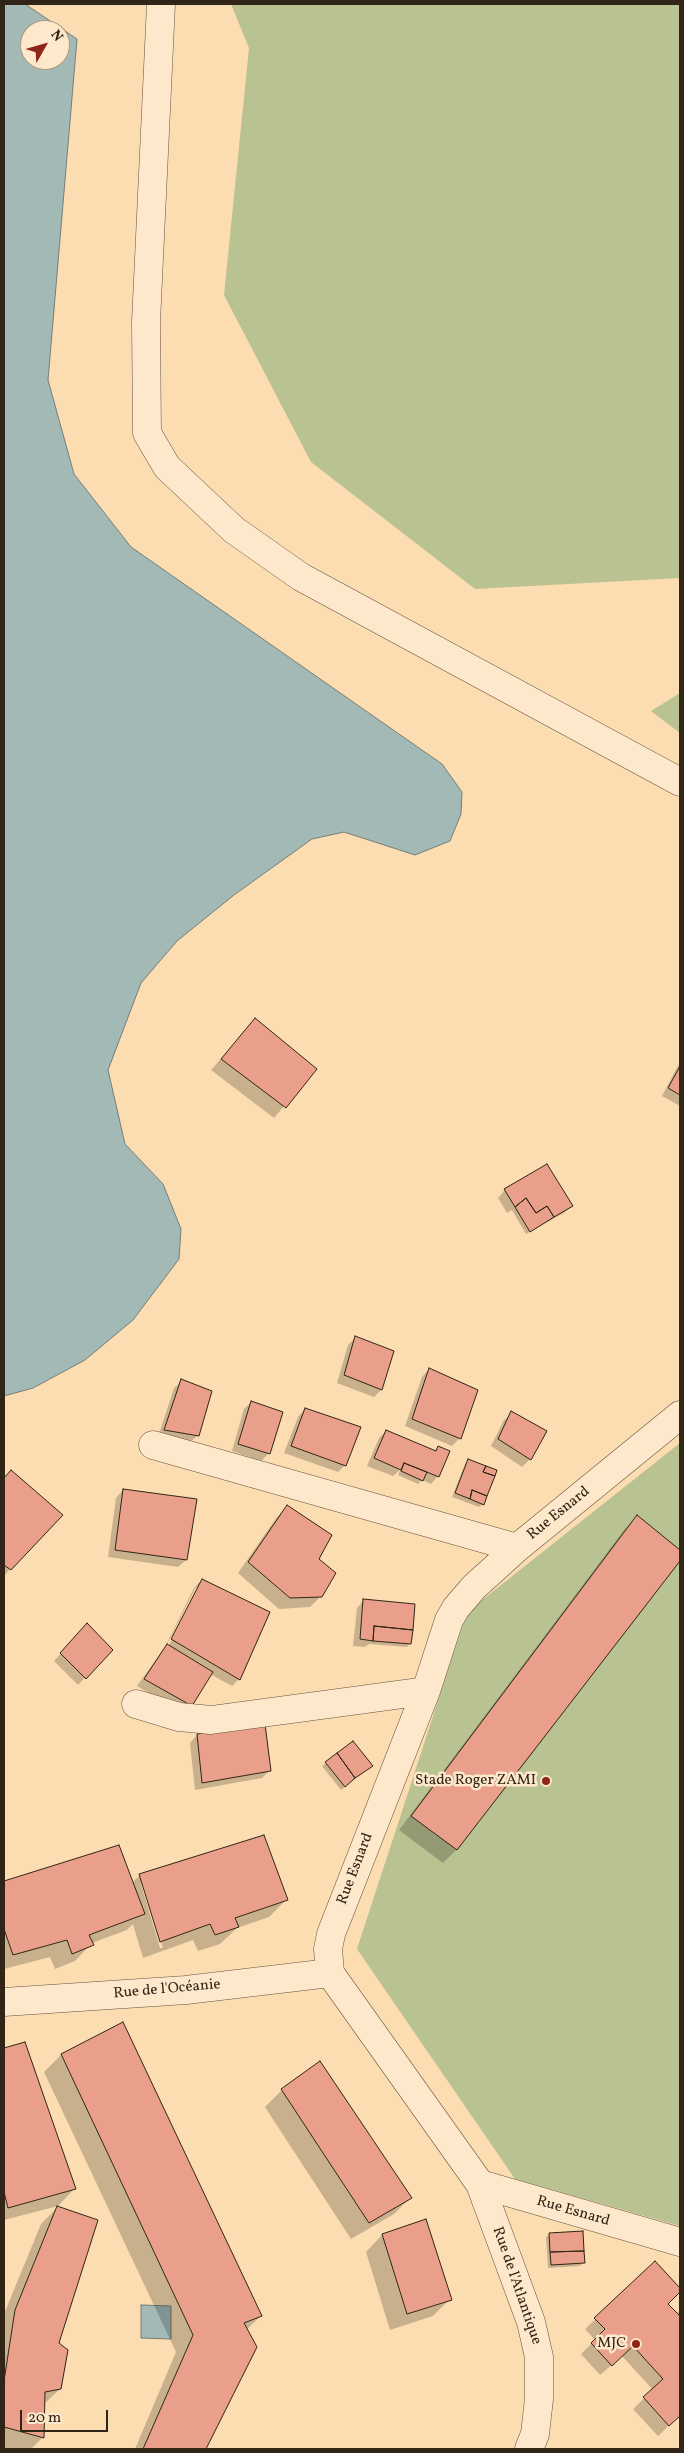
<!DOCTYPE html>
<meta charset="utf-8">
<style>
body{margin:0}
#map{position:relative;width:684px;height:2453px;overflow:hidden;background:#fcdcb1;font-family:Vollkorn,serif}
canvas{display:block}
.frame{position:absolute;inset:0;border:5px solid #302516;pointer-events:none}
.north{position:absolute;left:20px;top:20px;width:50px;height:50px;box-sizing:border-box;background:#fde8cc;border:1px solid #ab9a83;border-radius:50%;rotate:52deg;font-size:14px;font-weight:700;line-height:20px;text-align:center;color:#302516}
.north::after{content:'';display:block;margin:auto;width:18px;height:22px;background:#8f2418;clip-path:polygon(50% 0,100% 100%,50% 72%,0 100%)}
.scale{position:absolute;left:20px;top:2410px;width:88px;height:22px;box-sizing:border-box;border:2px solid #302516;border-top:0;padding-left:6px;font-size:15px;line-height:18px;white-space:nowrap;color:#302516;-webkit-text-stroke:4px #fde8cc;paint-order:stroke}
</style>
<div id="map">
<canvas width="684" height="2453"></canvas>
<div class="frame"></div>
<div class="north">N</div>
<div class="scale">20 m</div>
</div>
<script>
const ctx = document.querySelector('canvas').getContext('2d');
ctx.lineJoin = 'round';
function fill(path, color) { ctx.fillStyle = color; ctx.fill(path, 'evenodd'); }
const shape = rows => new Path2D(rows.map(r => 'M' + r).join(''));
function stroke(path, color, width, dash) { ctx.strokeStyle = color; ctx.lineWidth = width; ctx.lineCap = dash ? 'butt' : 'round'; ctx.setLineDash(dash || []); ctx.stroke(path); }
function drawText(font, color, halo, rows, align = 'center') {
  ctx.font = font + ' Vollkorn,serif'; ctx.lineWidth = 5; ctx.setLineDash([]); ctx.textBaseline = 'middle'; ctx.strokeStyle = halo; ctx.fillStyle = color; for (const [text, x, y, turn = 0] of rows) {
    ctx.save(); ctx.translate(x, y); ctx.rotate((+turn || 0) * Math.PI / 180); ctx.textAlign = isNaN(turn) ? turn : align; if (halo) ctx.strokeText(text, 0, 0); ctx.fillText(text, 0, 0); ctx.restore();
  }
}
fill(shape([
 [231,4,680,4,680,578,475,589,311,462,224,295,249,48],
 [680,693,680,733,651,711],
 [680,1443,680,2226,515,2179,357,1949,467,1612]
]), '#b9c291');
const water = shape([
 [4,4,25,4,77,39,48,380,74,474,131,547,442,764,462,792,461,814,450,841,415,855,344,832,312,839,234,895,177,941,141,983,108,1070,125,1144,163,1184,181,1229,179,1259,133,1320,85,1360,33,1388,4,1396,4,4],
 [30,30,60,30,60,60,30,60,30,30],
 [141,2305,171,2306,171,2339,141,2338,141,2305]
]);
fill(water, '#a3b9b6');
stroke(water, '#757e76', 1);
fill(shape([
 [245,1031,315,1069,274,1118,211,1070],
 [680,1062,680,1106,662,1096],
 [505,1190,571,1206,564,1213,526,1234,512,1210,507,1213,498,1198],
 [355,1338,393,1352,381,1390,374,1397,337,1383,348,1345],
 [429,1369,460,1438,452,1446,405,1426,422,1377],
 [182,1381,198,1435,190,1442,158,1437,174,1388],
 [251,1402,269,1453,261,1461,232,1451,244,1409],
 [305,1409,345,1465,338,1472,284,1453,298,1417],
 [512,1413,545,1432,530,1459,522,1467,491,1446,504,1420],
 [386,1431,434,1451,438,1447,438,1476,431,1484,422,1480,418,1484,398,1475,401,1469,393,1476,367,1466,379,1438],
 [468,1461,483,1504,479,1507,452,1497,465,1464],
 [11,1471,10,1569,4,1576,4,1479],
 [123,1490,186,1560,178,1567,108,1557,116,1498],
 [287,1507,317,1560,321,1596,310,1607,279,1609,238,1573,277,1517],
 [637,1517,680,1551,680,1559,456,1850,443,1863,399,1830,624,1530],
 [202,1580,239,1679,232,1686,210,1674,184,1713,137,1686,165,1647,194,1588],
 [196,1587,199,1587,169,1645,167,1644],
 [364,1600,410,1643,407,1647,369,1644,365,1647,353,1646,357,1608],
 [80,1632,111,1650,78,1685,54,1661],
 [197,1735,269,1771,262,1778,195,1790,190,1743],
 [353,1742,368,1769,341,1790,322,1766],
 [118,1847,132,1883,140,1875,286,1900,269,1917,237,1928,220,1944,198,1951,193,1940,143,1958,133,1924,127,1930,92,1943,75,1961,55,1969,50,1957,4,1969,4,1883],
 [141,1884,143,1884,163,1948,160,1948],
 [122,2024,261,2316,246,2330,255,2347,204,2449,135,2449,176,2352,44,2072,61,2055],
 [24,2043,74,2189,58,2206,4,2220,4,2049],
 [320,2063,411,2197,394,2214,351,2239,265,2107,282,2090],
 [58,2207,60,2389,44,2404,43,2437,31,2449,10,2449,4,2448,4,2314,41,2224],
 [550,2234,584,2262,580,2266,548,2268,546,2237],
 [382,2235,450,2299,433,2316,390,2330,366,2252],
 [655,2263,680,2290,667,2304,676,2314,680,2310,680,2415,658,2436,633,2409,653,2390,622,2356,600,2375,581,2354,595,2340,585,2329]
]), '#0003');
const building = shape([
 [255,1018,317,1069,286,1108,221,1059,255,1018],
 [680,1066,680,1095,668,1088,680,1066],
 [547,1164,573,1206,554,1217,547,1206,536,1213,526,1198,515,1207,504,1189,547,1164],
 [526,1198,536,1213,547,1206,554,1217,530,1232,515,1207,526,1198],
 [355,1336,394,1351,382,1390,344,1375,355,1336],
 [429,1368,478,1390,461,1439,412,1419,429,1368],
 [181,1379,212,1391,199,1436,164,1430,181,1379],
 [251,1401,283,1412,270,1454,238,1444,251,1401],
 [305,1408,361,1427,346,1466,291,1446,305,1408],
 [511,1411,547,1431,531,1460,498,1439,511,1411],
 [386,1430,436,1451,438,1446,450,1451,439,1477,404,1463,401,1470,374,1458,386,1430],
 [468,1459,486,1466,483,1472,495,1476,487,1496,472,1490,470,1499,455,1493,468,1459],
 [404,1463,427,1472,423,1481,401,1471,404,1463],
 [486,1466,497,1470,495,1476,483,1472,486,1466],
 [11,1470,63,1515,11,1570,4,1565,4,1478,11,1470],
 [123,1489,197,1499,187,1560,115,1550,123,1489],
 [472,1490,487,1496,484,1505,470,1499,472,1490],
 [287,1505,332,1535,319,1559,336,1573,322,1597,290,1598,248,1562,287,1505],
 [637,1515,680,1550,680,1561,457,1850,411,1816,637,1515],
 [202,1579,270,1612,240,1680,171,1639,202,1579],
 [363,1599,415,1604,413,1630,374,1626,373,1641,360,1639,363,1599],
 [87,1623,113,1650,86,1679,60,1653,87,1623],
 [374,1626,413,1630,411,1644,373,1641,374,1626],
 [167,1644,213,1672,192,1706,144,1679,167,1644],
 [265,1724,271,1771,202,1783,197,1734,265,1724],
 [353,1741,373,1766,355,1778,337,1753,353,1741],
 [337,1753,355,1778,345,1787,325,1762,337,1753],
 [264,1835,288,1900,235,1918,239,1927,215,1935,210,1924,160,1942,139,1874,264,1835],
 [119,1845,145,1914,89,1935,94,1945,72,1954,67,1940,13,1955,4,1929,4,1881,119,1845],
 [123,2022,262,2316,244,2323,257,2347,206,2449,143,2449,193,2335,61,2054,123,2022],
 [25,2042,76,2189,8,2208,4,2192,4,2048,25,2042],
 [320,2061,412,2198,369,2223,281,2089,320,2061],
 [57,2206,98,2220,59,2343,68,2350,61,2389,45,2392,44,2438,4,2427,4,2381,15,2310,57,2206],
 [426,2219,452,2300,407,2314,382,2234,426,2219],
 [583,2231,584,2251,550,2252,549,2233,583,2231],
 [584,2251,585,2263,551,2265,550,2252,584,2251],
 [655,2261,680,2288,680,2292,668,2304,680,2316,680,2416,669,2426,643,2397,663,2379,633,2346,612,2366,591,2343,605,2329,594,2318,655,2261]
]);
fill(building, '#e99f89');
stroke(building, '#302516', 1);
const street = shape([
 [161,4,146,322,147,433,167,467,234,530,301,577,680,782],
 [680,1415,517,1548,474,1587,456,1608,449,1620,426,1691,331,1934,328,1949,330,1973,480,2184,680,2242],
 [153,1445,517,1548],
 [136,1704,179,1717,211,1720,426,1691],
 [4,2002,186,1990,330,1973],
 [480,2184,531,2322,539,2357,539,2399,535,2434,529,2449]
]);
stroke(street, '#63533d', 29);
stroke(street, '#fde8cc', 28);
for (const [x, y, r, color] of [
 [546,1781,5,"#8f2418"],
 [636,2344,5,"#8f2418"]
]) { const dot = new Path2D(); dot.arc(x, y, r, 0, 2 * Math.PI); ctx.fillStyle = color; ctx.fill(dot); stroke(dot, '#fde8cc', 2); }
drawText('15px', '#302516', '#fde8cc', [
 ["Rue Esnard",559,1514,-39],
 ["Rue Esnard",356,1869,-69],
 ["Rue de l'Océanie",167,1990,-5],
 ["Rue Esnard",573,2212,16],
 ["Rue de l'Atlantique",516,2286,71]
]);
drawText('15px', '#302516', '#fde8cc', [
 ["Stade Roger ZAMI",536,1781],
 ["MJC",626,2344]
], 'right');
</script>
